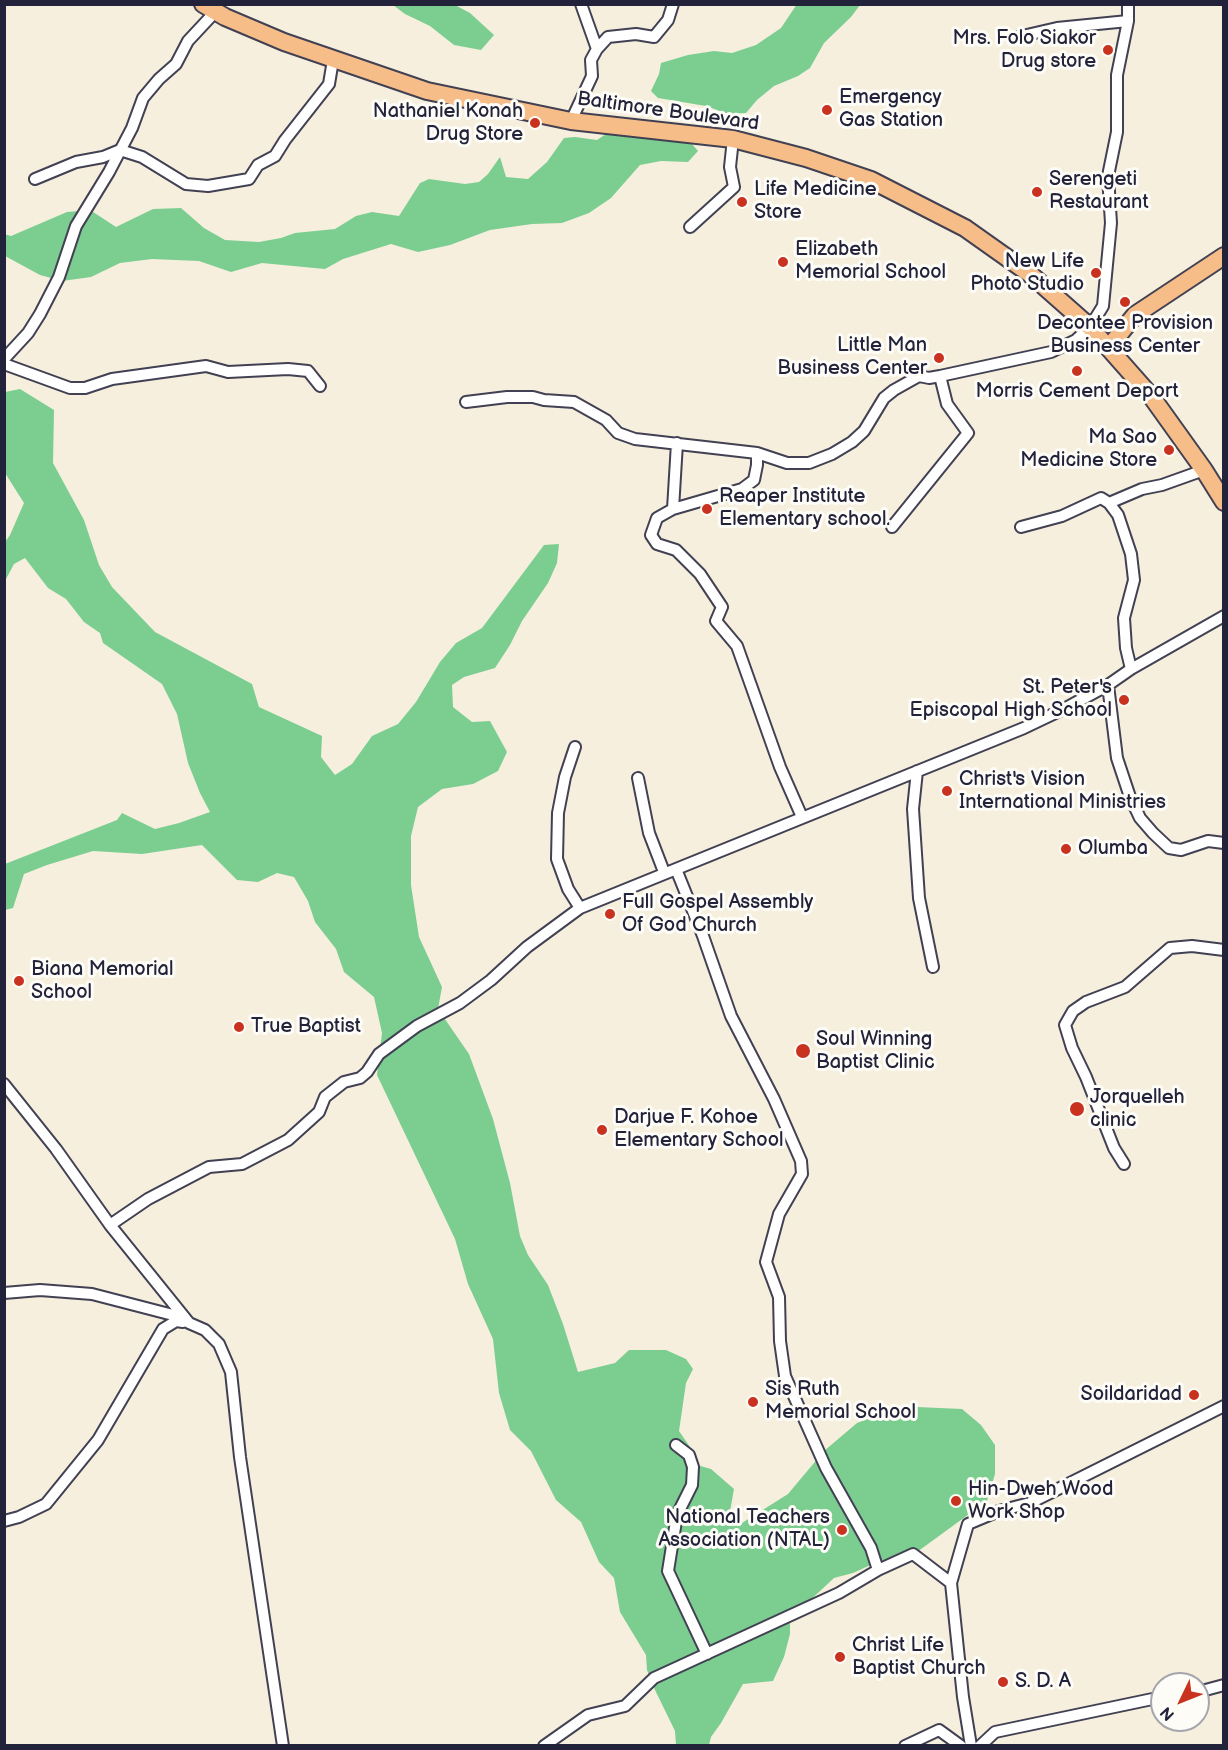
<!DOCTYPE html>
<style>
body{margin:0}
#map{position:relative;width:1228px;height:1750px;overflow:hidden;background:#f6efde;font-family:"Balsamiq Sans",sans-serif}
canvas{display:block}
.frame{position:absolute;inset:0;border:6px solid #22223b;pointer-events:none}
.north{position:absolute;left:1150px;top:1672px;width:60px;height:60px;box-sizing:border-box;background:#fdfcf7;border:2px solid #a5a5ac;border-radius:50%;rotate:227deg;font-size:16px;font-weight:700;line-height:24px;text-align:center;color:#22223b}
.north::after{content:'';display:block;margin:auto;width:21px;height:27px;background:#c8321e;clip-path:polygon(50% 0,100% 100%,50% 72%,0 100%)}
</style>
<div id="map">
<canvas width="1228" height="1750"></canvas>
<div class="frame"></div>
<div class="north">N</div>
</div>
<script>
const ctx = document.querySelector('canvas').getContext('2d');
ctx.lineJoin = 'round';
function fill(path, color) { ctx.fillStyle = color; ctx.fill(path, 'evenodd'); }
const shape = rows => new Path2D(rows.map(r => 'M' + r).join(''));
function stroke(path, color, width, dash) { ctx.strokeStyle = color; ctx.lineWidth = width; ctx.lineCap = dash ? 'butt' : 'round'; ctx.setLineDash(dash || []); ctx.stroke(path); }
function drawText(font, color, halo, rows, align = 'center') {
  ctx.font = font + ' "Balsamiq Sans",sans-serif'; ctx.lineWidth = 6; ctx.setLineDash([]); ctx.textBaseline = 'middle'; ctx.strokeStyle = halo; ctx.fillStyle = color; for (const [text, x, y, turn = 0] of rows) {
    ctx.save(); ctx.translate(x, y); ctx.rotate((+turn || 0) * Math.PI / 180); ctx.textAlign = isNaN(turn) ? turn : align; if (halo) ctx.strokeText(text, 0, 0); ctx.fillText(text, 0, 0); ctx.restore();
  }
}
fill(shape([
 [797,4,860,5,851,17,824,43,810,68,798,76,774,86,757,100,746,113,728,114,706,106,658,98,651,91,659,74,661,63,688,55,714,51,732,53,756,45,781,28],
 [393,5,455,5,470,13,494,35,481,50,454,45,430,26,405,14],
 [616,121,680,130,698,151,688,162,661,161,640,165,611,198,589,213,562,223,532,224,490,230,450,245,418,252,391,244,343,259,325,269,262,263,231,272,199,261,152,259,120,263,91,277,62,281,40,275,5,256,4,234,11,236,67,212,90,210,116,227,153,209,181,208,204,228,225,240,259,242,281,238,295,233,335,229,356,216,372,212,399,216,420,183,429,179,465,184,479,182,488,174,500,157,506,177,528,179,547,162,564,138,575,137,597,140,606,134],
 [20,389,54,410,53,463,84,520,99,565,112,587,155,632,252,684,259,707,322,736,321,757,335,775,352,764,372,736,398,724,416,702,440,662,456,643,482,628,544,545,559,544,557,563,548,583,522,621,510,645,495,668,464,677,452,685,453,707,472,722,490,721,507,752,498,771,473,784,442,789,418,807,411,836,411,885,419,937,442,987,438,1009,469,1054,493,1119,510,1183,520,1236,528,1255,548,1285,563,1324,578,1372,615,1363,629,1350,666,1350,686,1359,693,1369,686,1383,679,1431,690,1447,697,1465,711,1469,734,1489,729,1517,742,1523,788,1494,824,1451,857,1423,891,1410,917,1407,962,1409,981,1425,995,1445,995,1474,987,1501,917,1552,895,1561,877,1562,853,1573,834,1578,790,1619,790,1634,784,1657,773,1681,743,1684,721,1723,711,1737,709,1745,676,1745,675,1731,655,1690,647,1670,646,1655,620,1612,614,1578,599,1562,581,1522,556,1500,531,1451,510,1430,499,1393,493,1339,468,1284,455,1239,377,1075,382,1033,374,997,344,972,336,949,315,922,308,901,294,877,277,873,258,882,237,880,202,845,142,854,93,851,47,865,24,874,13,908,5,910,5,864,117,820,122,813,155,829,179,823,210,812,200,793,188,763,177,714,162,684,103,643,100,633,84,622,66,599,48,588,25,558,14,564,5,581,5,542,10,535,24,503,5,473,5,392]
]), '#7bce90');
const minor = shape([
 [581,4,597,49],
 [1018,37,1057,28,1128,21],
 [571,121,592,76,591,60,597,49,608,37,636,34,654,37,668,20,673,4],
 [35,179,76,162,103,157,120,150,142,157,186,184,208,186,249,179,258,165,275,156,285,140,329,84,333,60],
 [690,227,734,187,730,167,733,139],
 [4,359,28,333,40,314,59,277,76,226,109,172,132,128,143,98,159,79,176,64,188,41,216,11],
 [4,364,70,388,85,388,112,379,206,366,228,372,288,369,308,371,320,386],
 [466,402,507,397,533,397,544,400,574,402,606,420,618,433,635,439,757,453,787,463,809,463,832,454,852,442,864,431,884,398,894,390,919,376,929,378,940,376],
 [757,453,757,465,754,480,742,489,673,509,657,518,651,535,657,544,676,550,700,574,722,607,716,621,737,646,780,767,802,817],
 [1109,503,1142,489,1162,485,1204,470],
 [673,509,677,443],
 [892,527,968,433,947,404,940,376,1051,352,1076,340,1090,327,1103,306,1111,223,1108,176,1117,132,1117,75,1128,21,1128,4],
 [1021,527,1062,516,1101,498,1109,503,1118,515,1131,554,1134,580,1124,618,1126,648,1131,669],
 [1108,685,1117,758,1130,797,1140,818,1153,833,1169,848,1181,850,1208,841,1224,843],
 [575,747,565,777,558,813,557,859,568,889,580,908],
 [917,771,913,809,919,898,933,967],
 [638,778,649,833,664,872],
 [676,869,703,936,731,1016,774,1099,801,1161,802,1174,779,1214,766,1262,779,1297,780,1341,785,1376,826,1468,871,1548,878,1570],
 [4,1084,56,1149,110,1225,189,1323,205,1330,219,1344,231,1372,240,1457,283,1746],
 [1124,1164,1114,1148,1086,1077,1072,1048,1065,1025,1073,1011,1086,1002,1125,987,1170,948,1192,946,1224,950],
 [110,1225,148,1199,209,1167,242,1164,288,1140,319,1112,325,1097,344,1082,360,1078,367,1072,379,1054,417,1026,460,1003,491,980,527,947,580,908,1024,728,1066,708,1108,685,1131,669,1224,616],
 [4,1293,40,1290,92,1294,173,1315,176,1321,183,1322],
 [676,1445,689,1455,693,1467,692,1485,677,1515,668,1571,707,1654],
 [4,1521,19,1517,46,1504,98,1440,163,1329,176,1321],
 [951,1583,963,1697,971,1746],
 [1198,1692,1224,1685],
 [544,1746,588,1715,625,1706,654,1678,839,1593,878,1570,913,1554,951,1583,968,1524,999,1511,1030,1503,1224,1406],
 [905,1746,939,1730,961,1746],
 [980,1746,995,1732,1162,1697]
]);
const primary = shape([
 [1109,347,1135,315,1224,256]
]);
const trunk = shape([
 [203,4,225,17,284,42,427,91,571,121,733,139,806,158,871,180,965,228,1030,274,1090,327,1151,396,1204,470,1224,502]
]);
stroke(minor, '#424153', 14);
stroke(primary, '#424153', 20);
stroke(trunk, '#424153', 20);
stroke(minor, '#fff', 10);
stroke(primary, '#f7bd88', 16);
stroke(trunk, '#f7bd88', 16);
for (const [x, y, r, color] of [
 [1108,50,6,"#c8321e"],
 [827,110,6,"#c8321e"],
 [535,123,6,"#c8321e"],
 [1037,192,6,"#c8321e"],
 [742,202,6,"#c8321e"],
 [783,262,6,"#c8321e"],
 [1096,273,6,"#c8321e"],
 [1125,302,6,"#c8321e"],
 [939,358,6,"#c8321e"],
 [1077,371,6,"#c8321e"],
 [1169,450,6,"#c8321e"],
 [707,509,6,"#c8321e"],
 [1124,700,6,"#c8321e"],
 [947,791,6,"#c8321e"],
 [1066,849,6,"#c8321e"],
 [610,914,6,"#c8321e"],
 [19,981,6,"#c8321e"],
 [239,1027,6,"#c8321e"],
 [803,1051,8,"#c8321e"],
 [1077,1109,8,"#c8321e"],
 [602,1130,6,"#c8321e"],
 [1194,1395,6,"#c8321e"],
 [753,1402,6,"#c8321e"],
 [956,1501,6,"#c8321e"],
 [842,1530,6,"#c8321e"],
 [840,1657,6,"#c8321e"],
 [1003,1682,6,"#c8321e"]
]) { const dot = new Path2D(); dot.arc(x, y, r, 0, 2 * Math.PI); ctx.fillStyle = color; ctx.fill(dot); stroke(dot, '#fdfcf7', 2); }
drawText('20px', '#22223b', '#fdfcf7', [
 ["Mrs. Folo Siakor",1096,39,"right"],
 ["Drug store",1096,62,"right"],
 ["Emergency",839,98],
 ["Gas Station",839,121],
 ["Nathaniel Konah",523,112,"right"],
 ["Drug Store",523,135,"right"],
 ["Serengeti",1049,180],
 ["Restaurant",1049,203],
 ["Life Medicine",754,190],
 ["Store",754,213],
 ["Elizabeth",795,250],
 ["Memorial School",795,273],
 ["New Life",1084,262,"right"],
 ["Photo Studio",1084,285,"right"],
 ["Decontee Provision",1125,324,"center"],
 ["Business Center",1125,347,"center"],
 ["Little Man",927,346,"right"],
 ["Business Center",927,369,"right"],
 ["Morris Cement Deport",1077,392,"center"],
 ["Ma Sao",1157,438,"right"],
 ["Medicine Store",1157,461,"right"],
 ["Reaper Institute",719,497],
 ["Elementary school.",719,520],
 ["St. Peter's",1112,688,"right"],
 ["Episcopal High School",1112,711,"right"],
 ["Christ's Vision",959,780],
 ["International Ministries",959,803],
 ["Olumba",1078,849],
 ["Full Gospel Assembly",622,903],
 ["Of God Church",622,926],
 ["Biana Memorial",31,970],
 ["School",31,993],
 ["True Baptist",251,1027],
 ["Soul Winning",816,1040],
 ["Baptist Clinic",816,1063],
 ["Jorquelleh",1090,1098],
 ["clinic",1090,1121],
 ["Darjue F. Kohoe",614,1118],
 ["Elementary School",614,1141],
 ["Sis Ruth",765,1390],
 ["Memorial School",765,1413],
 ["Soildaridad",1182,1395,"right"],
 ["Hin-Dweh Wood",968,1490],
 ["Work Shop",968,1513],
 ["National Teachers",830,1518,"right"],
 ["Association (NTAL)",830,1541,"right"],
 ["Christ Life",852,1646],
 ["Baptist Church",852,1669],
 ["S. D. A",1015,1682]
], 'left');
drawText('20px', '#22223b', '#fdfcf7', [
 ["Baltimore Boulevard",668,112,8]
]);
</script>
